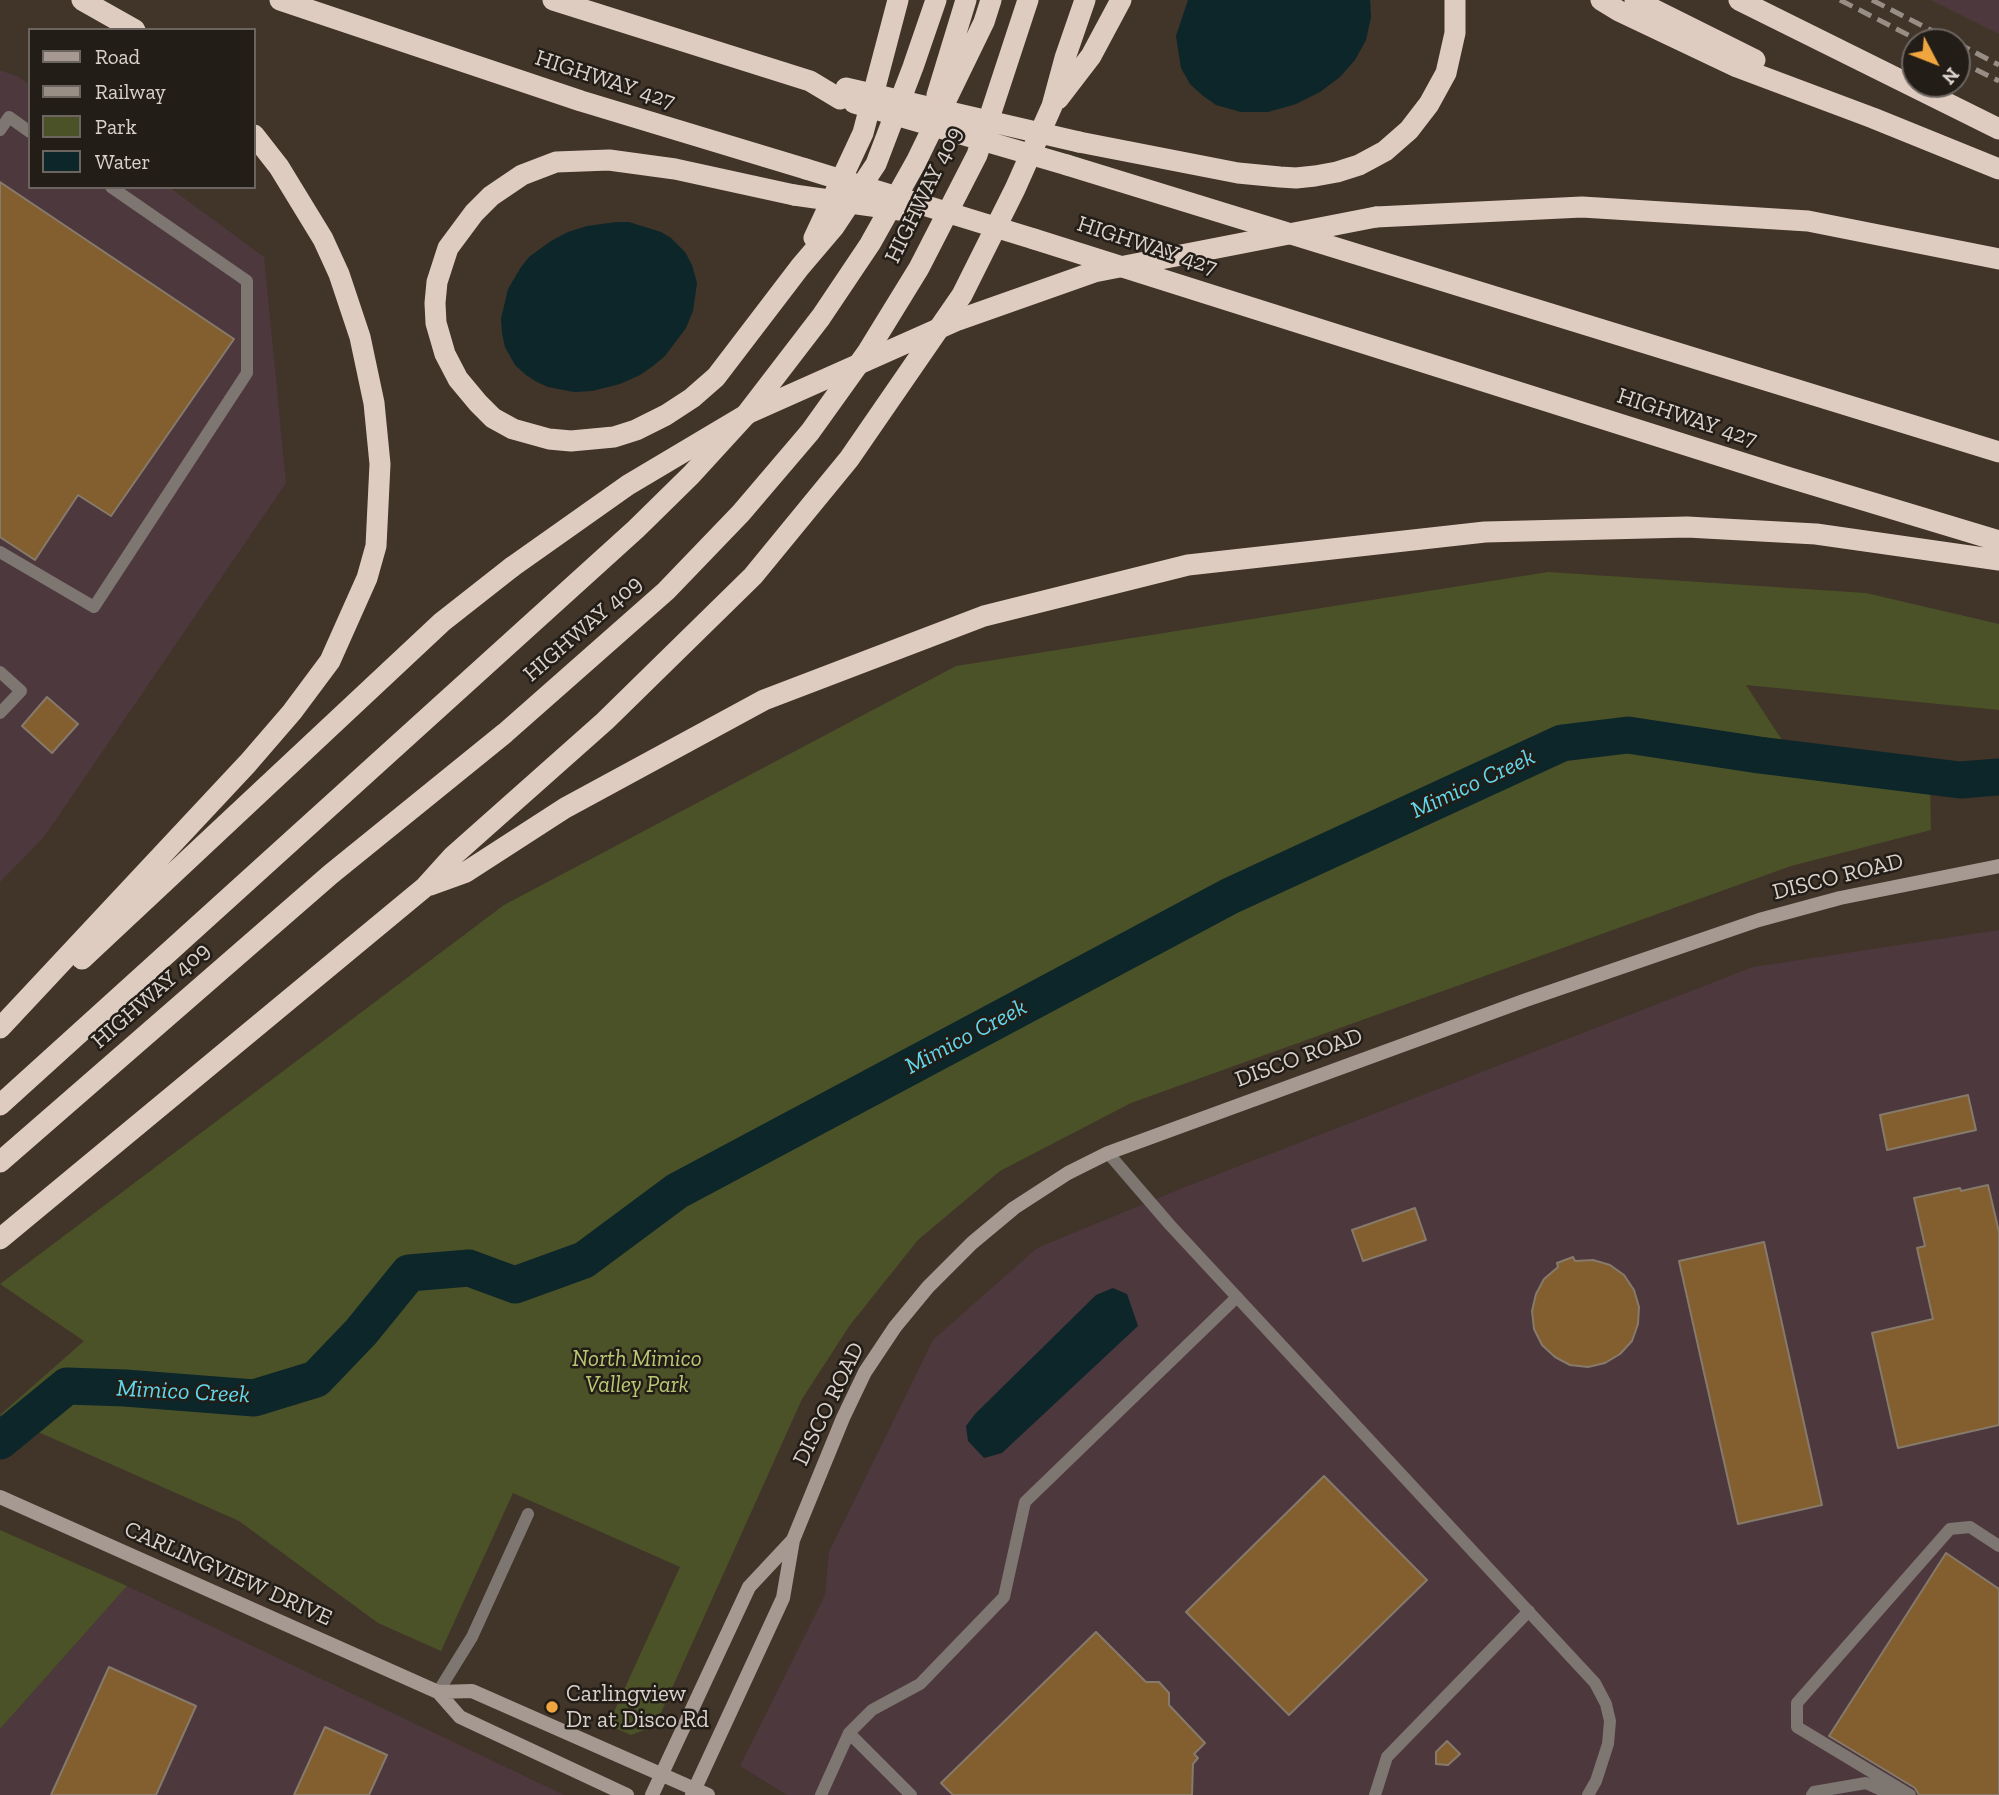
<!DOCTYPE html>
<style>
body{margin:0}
#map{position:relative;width:1999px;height:1795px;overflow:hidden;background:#413429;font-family:"Zilla Slab",serif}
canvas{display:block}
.legend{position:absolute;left:28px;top:28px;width:228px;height:161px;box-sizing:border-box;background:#231d18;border:2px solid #6c655f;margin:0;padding:9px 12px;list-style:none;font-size:21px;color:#dad1ca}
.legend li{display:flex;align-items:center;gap:14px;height:35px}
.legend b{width:35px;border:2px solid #6c655f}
.north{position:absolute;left:1901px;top:28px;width:70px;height:70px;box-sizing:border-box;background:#231d18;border:2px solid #6c655f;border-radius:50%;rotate:132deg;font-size:19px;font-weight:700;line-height:28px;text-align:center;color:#dad1ca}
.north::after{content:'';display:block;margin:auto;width:24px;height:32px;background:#f0a63f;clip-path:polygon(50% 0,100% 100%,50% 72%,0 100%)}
</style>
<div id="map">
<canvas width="1999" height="1795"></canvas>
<ul class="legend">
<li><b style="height:9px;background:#a59992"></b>Road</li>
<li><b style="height:9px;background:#998e85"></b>Railway</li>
<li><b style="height:19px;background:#4b5228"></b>Park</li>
<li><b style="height:19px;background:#0c262a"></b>Water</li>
</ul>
<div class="north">N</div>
</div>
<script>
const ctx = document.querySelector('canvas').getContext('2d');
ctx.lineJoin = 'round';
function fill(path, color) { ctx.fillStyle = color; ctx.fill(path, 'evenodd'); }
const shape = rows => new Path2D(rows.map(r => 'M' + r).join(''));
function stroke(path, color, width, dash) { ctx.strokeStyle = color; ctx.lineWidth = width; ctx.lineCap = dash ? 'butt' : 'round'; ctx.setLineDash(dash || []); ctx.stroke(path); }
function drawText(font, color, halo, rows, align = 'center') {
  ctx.font = font + ' "Zilla Slab",serif'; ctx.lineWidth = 5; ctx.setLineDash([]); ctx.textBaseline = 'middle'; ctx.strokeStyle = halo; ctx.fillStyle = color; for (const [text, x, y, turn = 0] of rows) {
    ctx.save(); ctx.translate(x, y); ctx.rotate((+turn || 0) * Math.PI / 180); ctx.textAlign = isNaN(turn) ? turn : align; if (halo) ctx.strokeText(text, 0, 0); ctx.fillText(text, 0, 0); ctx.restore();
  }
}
fill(shape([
 [1931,0,1999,0,1999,34],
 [0,70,19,77,30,85,30,187,169,187,264,257,286,483,44,837,0,882],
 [1999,930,1999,1795,787,1795,740,1766,825,1595,829,1552,933,1340,1037,1248,1185,1187,1753,967],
 [127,1586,564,1795,0,1795,0,1729]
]), '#4d383e');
fill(shape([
 [1548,572,1866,593,1999,624,1999,710,1746,685,1782,740,1838,774,1930,784,1931,830,1791,866,1131,1103,1000,1171,918,1240,850,1325,802,1399,655,1726,631,1735,608,1725,680,1567,513,1493,441,1651,378,1623,239,1521,0,1415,84,1341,0,1284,504,905,956,666],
 [1578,732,951,1055,903,1076,913,1054],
 [0,1530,127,1586,0,1729]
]), '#4b5228');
fill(shape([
 [1188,0,1370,0,1371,17,1366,40,1355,60,1340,77,1320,92,1296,104,1268,112,1241,112,1216,105,1202,95,1190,84,1181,68,1176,36],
 [616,222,629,222,661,232,671,238,685,252,692,265,697,283,693,311,686,328,665,356,653,366,640,375,620,384,592,391,574,392,548,387,537,382,526,375,515,365,505,347,502,333,501,319,508,289,521,267,529,257,551,241,568,232,587,226],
 [1113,1288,1127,1294,1138,1326,1002,1453,984,1458,968,1441,966,1426,975,1414,1096,1295]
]), '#0c262a');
stroke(shape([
 [0,1441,67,1386,125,1388,254,1398,316,1379,361,1332,409,1273,469,1268,515,1285,584,1260,677,1191,1230,896,1562,743,1628,735,1759,755,1960,780,1999,777]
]), '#0c262a', 37);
const building = shape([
 [0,182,234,339,111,516,78,495,35,560,0,537,0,182],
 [47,697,78,724,52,753,22,726,47,697],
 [1968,1095,1976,1130,1887,1150,1880,1115,1968,1095],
 [1988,1185,1999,1232,1999,1425,1898,1448,1872,1333,1933,1319,1917,1248,1925,1246,1914,1198,1960,1188,1961,1191,1988,1185],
 [1415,1208,1426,1240,1363,1261,1352,1230,1415,1208],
 [1764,1242,1822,1505,1738,1524,1679,1261,1764,1242],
 [1573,1257,1575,1261,1593,1260,1610,1265,1624,1275,1634,1290,1639,1307,1638,1324,1632,1341,1620,1354,1605,1363,1588,1367,1570,1365,1555,1357,1542,1345,1534,1329,1532,1311,1536,1294,1544,1279,1558,1267,1557,1263,1573,1257],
 [1324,1476,1427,1580,1289,1715,1186,1612,1324,1476],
 [1946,1553,1999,1589,1999,1795,1919,1795,1915,1788,1829,1736,1946,1553],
 [1096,1632,1146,1682,1159,1682,1169,1693,1169,1705,1205,1743,1194,1754,1198,1758,1193,1764,1192,1795,953,1795,941,1783,1096,1632],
 [109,1667,196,1706,156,1795,51,1795,109,1667],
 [325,1727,387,1755,369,1795,294,1795,325,1727],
 [1447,1741,1460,1754,1448,1765,1436,1764,1436,1752,1447,1741]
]);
fill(building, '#835e2f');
stroke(building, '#867a6b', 2);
stroke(shape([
 [0,130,9,117,30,132],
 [0,552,94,607,247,373,247,281,111,187],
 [0,672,21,691,0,713],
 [1108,1153,1170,1225,1595,1683,1606,1704,1610,1721,1608,1744,1596,1781,1588,1795],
 [438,1692,472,1637,528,1514],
 [849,1733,911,1795],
 [821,1795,849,1733,872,1710,920,1684,1004,1597,1025,1502,1237,1297],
 [1375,1795,1387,1757,1529,1611],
 [1812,1795,1814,1792,1866,1783,1892,1795],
 [1910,1795,1797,1727,1797,1703,1950,1529,1970,1527,1999,1546]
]), '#7e7671', 12);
stroke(shape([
 [0,1497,438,1692,460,1717,627,1795],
 [438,1692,472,1691,708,1795],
 [652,1795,749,1587,792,1541],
 [692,1795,783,1598,793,1540,843,1418,865,1372,895,1327,928,1287,972,1243,1014,1208,1068,1173,1108,1153,1526,1000,1759,920,1840,898,1999,866]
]), '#a59992', 14);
stroke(shape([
 [82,0,135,30],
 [280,0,581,101,806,169],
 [553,0,810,81,840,99],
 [1601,0,1619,11,1737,67,1873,118,1999,169],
 [1635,0,1755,60],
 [1739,0,1999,129],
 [937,95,966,0],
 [1058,99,1091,56,1121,0],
 [1079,142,1238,173,1280,177,1296,178,1315,176,1337,172,1359,165,1385,151,1409,130,1429,104,1446,73,1455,33,1455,0],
 [1067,165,1999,452],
 [794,195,675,169,609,160,556,162,522,175,491,196,474,213,448,248,437,282,435,303,436,323,445,354,458,379,478,403,493,418,513,429,549,439,571,441,614,437,636,430,666,415,692,398,716,377,800,267,834,227,876,164,913,67,936,0],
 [1376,217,1582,207,1808,221,1999,259],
 [814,238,863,133,898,0],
 [1034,239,1787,477,1999,541],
 [430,885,466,872,565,808,764,700,984,616,1188,565,1485,532,1687,527,1816,534,1999,560],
 [82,959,442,622,512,567],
 [0,1028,248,763,292,712,330,661,367,578,376,546,380,464,374,403,360,337,339,274,323,239,279,167,254,135],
 [0,1105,636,529,691,475,745,416,821,317,870,244,916,162,984,22,991,0],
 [0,1162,331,874,505,733,666,591,741,513,810,432,868,351,919,268,977,155,1028,0],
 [0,1239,425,887,453,856,605,721,753,576,849,459,962,295,1015,189,1052,106,1065,58,1085,0]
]), '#dfccc1', 21);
stroke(shape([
 [1840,0,1922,42],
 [1872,0,1954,42],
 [1957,43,1999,65],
 [1957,60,1999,81]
]), '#998e85', 5, [14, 7]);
stroke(shape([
 [846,88,1079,142],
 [854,103,1067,165],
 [806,169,1034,239],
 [794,195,907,211],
 [512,567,628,485,749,413,958,320,1094,272,1376,217]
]), '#dfccc1', 21);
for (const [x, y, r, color] of [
 [552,1707,7,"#f0a63f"]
]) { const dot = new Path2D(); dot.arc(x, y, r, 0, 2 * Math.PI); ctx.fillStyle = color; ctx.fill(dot); stroke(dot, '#231d18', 2.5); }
drawText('23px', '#dad1ca', '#231d18', [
 ["HIGHWAY 427",605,80,18],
 ["HIGHWAY 409",924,195,-64],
 ["HIGHWAY 427",1147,246,18],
 ["HIGHWAY 427",1687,418,18],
 ["HIGHWAY 409",583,629,-41],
 ["DISCO ROAD",1838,877,-14],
 ["HIGHWAY 409",151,996,-41],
 ["DISCO ROAD",1299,1058,-20],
 ["DISCO ROAD",829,1404,-64],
 ["CARLINGVIEW DRIVE",228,1574,24]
]);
drawText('italic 23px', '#bac873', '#231d18', [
 ["North Mimico",637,1359],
 ["Valley Park",637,1385]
]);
drawText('23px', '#dad1ca', '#231d18', [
 ["Carlingview",566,1694],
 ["Dr at Disco Rd",566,1720]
], 'left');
drawText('italic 24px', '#60d8eb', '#231d18', [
 ["Mimico Creek",1473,784,-25],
 ["Mimico Creek",966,1037,-28],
 ["Mimico Creek",183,1392,3]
]);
</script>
